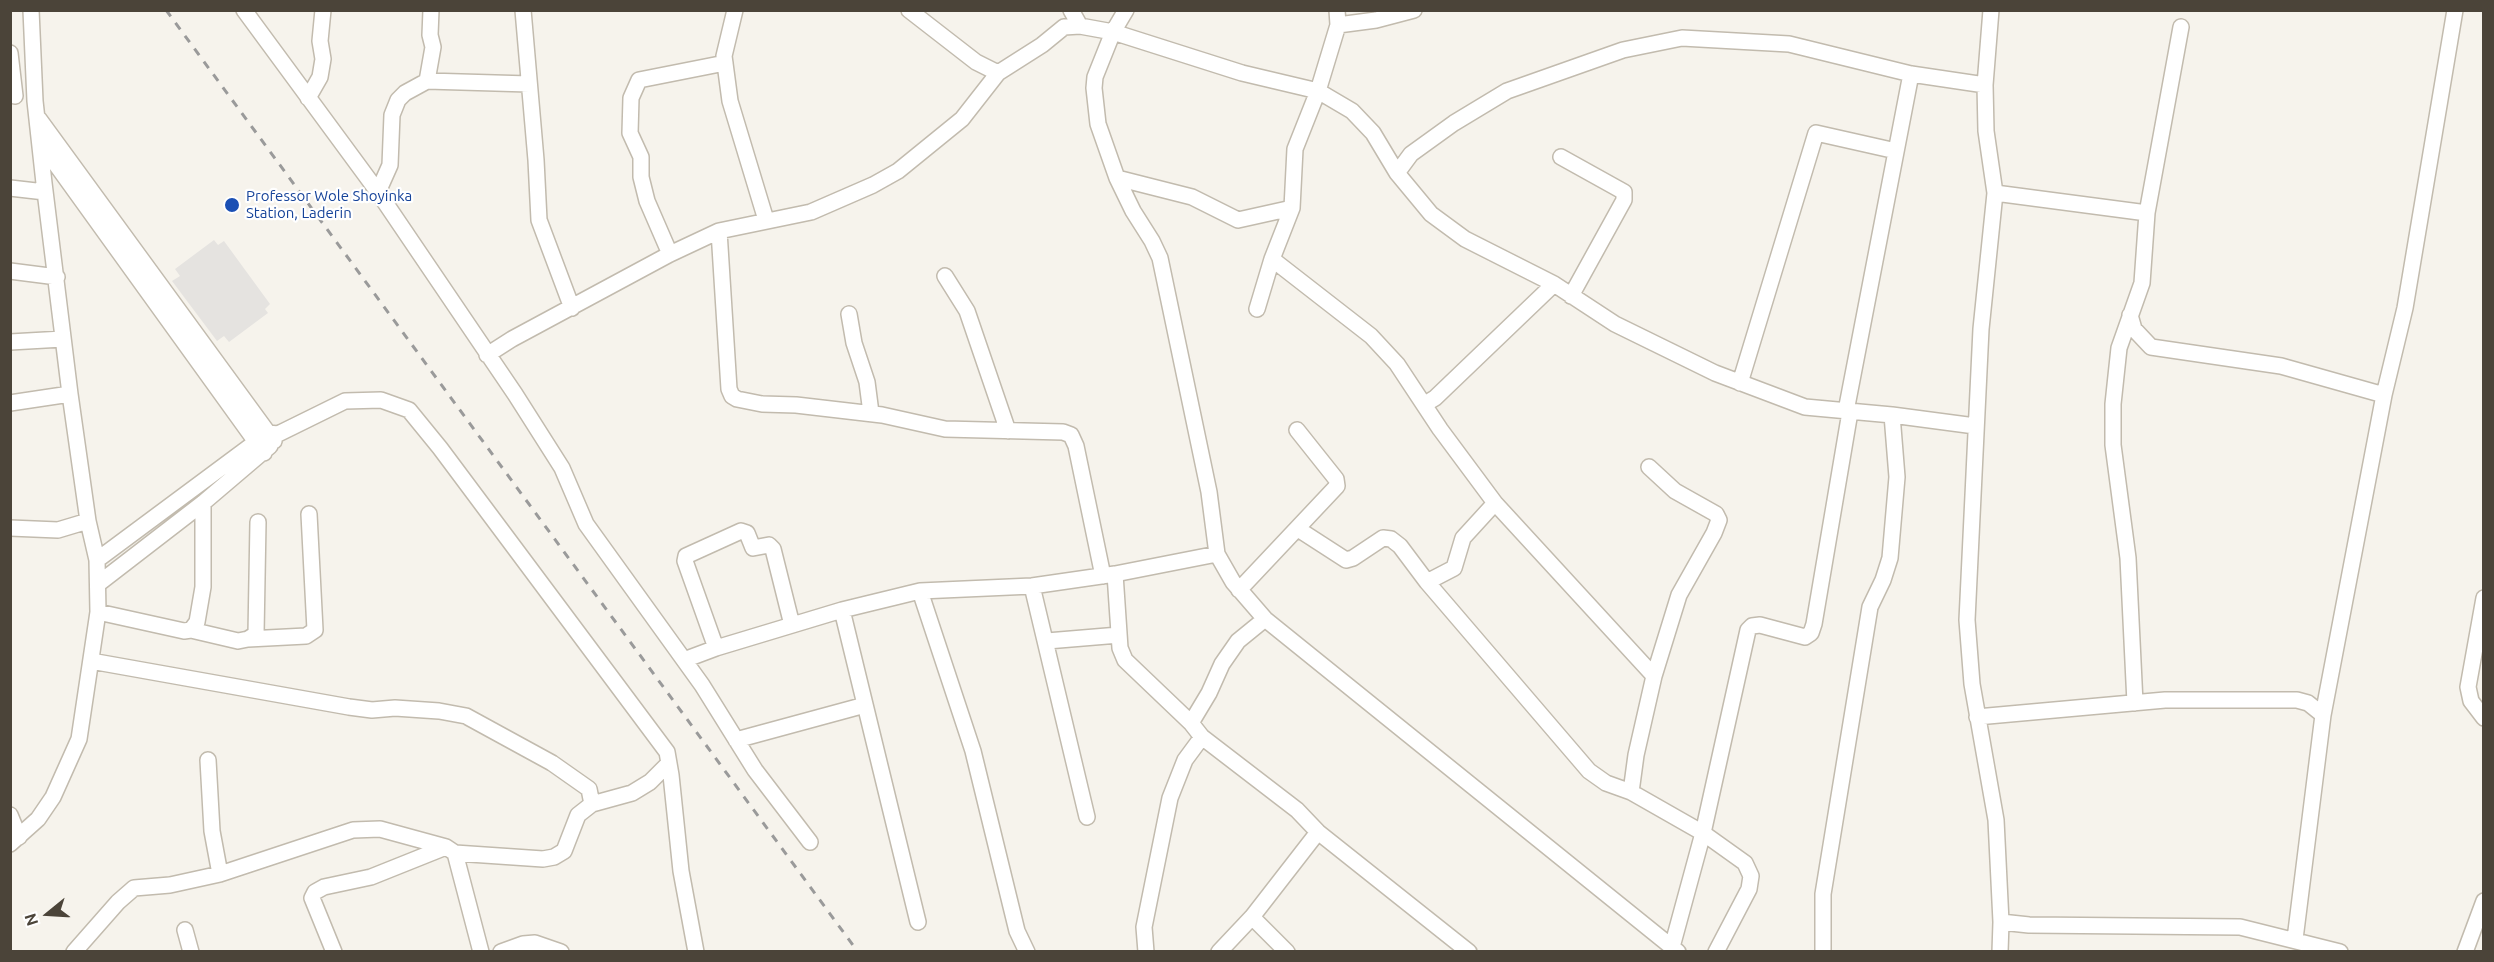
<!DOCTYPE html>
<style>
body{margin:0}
#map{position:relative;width:2494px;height:962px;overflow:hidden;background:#f6f3ec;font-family:Ubuntu,sans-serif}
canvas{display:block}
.frame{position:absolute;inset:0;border:12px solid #4b4439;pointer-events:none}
.north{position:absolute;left:18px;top:884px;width:60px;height:60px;-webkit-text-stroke:4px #fff;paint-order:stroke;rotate:252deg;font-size:16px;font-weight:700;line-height:24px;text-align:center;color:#4b4439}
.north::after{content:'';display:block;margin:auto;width:21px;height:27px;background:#4b4439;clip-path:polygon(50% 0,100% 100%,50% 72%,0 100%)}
</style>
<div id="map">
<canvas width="2494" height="962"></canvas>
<div class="frame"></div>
<div class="north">N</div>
</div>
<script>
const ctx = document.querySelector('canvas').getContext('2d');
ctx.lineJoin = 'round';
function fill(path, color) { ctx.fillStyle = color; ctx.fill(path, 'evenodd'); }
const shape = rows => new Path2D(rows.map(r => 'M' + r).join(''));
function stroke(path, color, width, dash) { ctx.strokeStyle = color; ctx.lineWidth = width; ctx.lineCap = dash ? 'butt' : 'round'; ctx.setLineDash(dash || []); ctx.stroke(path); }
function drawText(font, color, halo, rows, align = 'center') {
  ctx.font = font + ' Ubuntu,sans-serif'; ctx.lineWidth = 4.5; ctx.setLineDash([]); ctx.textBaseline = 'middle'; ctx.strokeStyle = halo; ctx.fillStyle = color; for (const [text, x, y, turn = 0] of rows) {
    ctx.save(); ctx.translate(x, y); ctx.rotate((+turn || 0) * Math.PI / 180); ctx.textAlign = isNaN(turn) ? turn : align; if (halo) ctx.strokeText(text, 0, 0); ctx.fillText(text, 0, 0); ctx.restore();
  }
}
fill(shape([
 [214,240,218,245,224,241,270,304,265,309,268,313,229,342,224,336,217,341,172,281,180,276,175,269]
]), '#e5e3e0');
const minor = shape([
 [244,10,378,192,515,394,562,468,586,524,702,685,755,770,810,842],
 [523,10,536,160,539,220,572,308],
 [735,10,724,56,730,101,766,220],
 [909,10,976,62,998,73],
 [1071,10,1080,26],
 [1126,10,1113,32,1095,77,1094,88,1098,124,1117,178,1133,211,1152,241,1160,258,1209,492,1217,554,1233,582,1265,619,1678,952],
 [1991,10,1985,85,1986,131,1995,193,1981,329,1967,620,1972,684,1996,820,2001,922,2029,925,2240,927,2340,952],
 [1338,25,1376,20,1414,10],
 [10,53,15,96],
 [427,81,433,47,430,35,431,10],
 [308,98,320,77,323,59,320,41,323,10],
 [39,119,274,441],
 [42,145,264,453],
 [1561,157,1624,192,1624,200,1571,296],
 [1397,173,1411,154,1454,123,1507,91,1623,50,1682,38,1789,44,1911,74,1985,85],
 [1117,178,1192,197,1238,220,1292,208],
 [10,188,45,192],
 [378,192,390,165,392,115,398,100,405,93,427,81,529,84],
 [1995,193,2147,213],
 [719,231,729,389,732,396,737,399,762,404,796,405,882,415,945,429,1063,432,1071,435,1076,446,1103,576],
 [670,254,647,201,641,177,641,157,630,133,631,98,639,80,725,63],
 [1272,259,1371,336,1397,364,1440,429,1495,503,1654,676],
 [10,271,57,277],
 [945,276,967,311,1008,431],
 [1257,309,1272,259,1292,208,1295,149,1318,91,1338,25,1337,10],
 [849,314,854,343,867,382,871,413],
 [2130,315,2134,329,2151,347,2281,366,2384,395],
 [10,342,63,339],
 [487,355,512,339,670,254,719,231,811,212,873,185,898,171,962,119,998,73,1042,45,1064,27,1080,26,1113,32,1242,73,1318,91,1352,111,1373,133,1397,173,1431,214,1465,239,1554,284,1615,324,1715,373,1805,407,1892,415,1975,426],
 [1740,383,1816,133,1896,151],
 [10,403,70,394],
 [1425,404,1435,398,1554,284],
 [1846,411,1911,74],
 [10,528,58,530,88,521],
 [1298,529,1346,560,1353,558,1383,538,1391,539,1400,546,1427,582,1589,771,1606,783,1631,792,1703,833,1745,863,1751,876,1749,889,1716,952],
 [97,560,268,433,278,434,345,401,381,400,409,410,440,448,667,752,671,775,681,871,696,952],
 [1115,574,1120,648,1125,660,1191,723,1202,737,1297,810,1318,832,1469,952],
 [1427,582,1454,568,1463,538,1495,503],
 [98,584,203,503,270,446],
 [1032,586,1087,817],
 [1239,590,1337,486,1336,479,1297,430],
 [920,591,973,751,1017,931,1027,952],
 [2484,598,2468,687,2471,701,2484,718],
 [842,610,918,922],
 [98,612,184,631,191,630,197,622,203,587,203,503],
 [191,630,238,641,248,639,256,634,258,522],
 [248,639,306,636,315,630,309,514],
 [1047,641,1119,635],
 [716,648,685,561,686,556,741,531,747,533,753,548,769,545,773,549,792,625],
 [684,660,716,648,842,610,920,591,1032,586,1115,574,1217,554],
 [2135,703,2128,558,2113,445,2113,404,2119,348,2142,283,2147,213,2181,27],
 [1977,717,2165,700,2297,700,2308,703,2323,715],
 [1191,723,1209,693,1222,664,1238,641,1265,619],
 [736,740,865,705],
 [208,760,212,831,220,874],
 [1631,792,1636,755,1654,676,1679,595,1714,533,1719,520,1716,514,1675,491,1649,467],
 [592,804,632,793,650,782,669,763],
 [10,815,19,837],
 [10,844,38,819,53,797,79,739,98,612,97,560,88,521,70,394,44,183,35,101,31,10],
 [455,853,481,952],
 [185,930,191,952],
 [2295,939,2323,715,2384,395,2405,308,2455,10],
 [1672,947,1703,833,1748,630,1752,626,1760,625,1805,637,1811,633,1814,624,1850,412],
 [74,952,118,902,134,888,170,885,220,874,353,830,380,829,446,847,455,853,543,859,554,857,564,851,578,815,592,804,589,789,552,763,466,716,439,711,395,708,372,710,349,707,91,661],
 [334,952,312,898,315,892,324,887,371,877,446,847],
 [501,952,523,944,535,943,561,952],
 [1146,952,1144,927,1170,798,1185,760,1202,737],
 [1219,952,1252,917],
 [1287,952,1252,917,1318,832],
 [1823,952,1823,894,1870,607,1883,580,1890,558,1897,477,1892,415],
 [2000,952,2001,922],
 [2465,952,2484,901]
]);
stroke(minor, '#c2bbae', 18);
stroke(minor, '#fff', 15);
stroke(shape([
 [166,10,858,952]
]), '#9a9a9a', 3, [8, 8]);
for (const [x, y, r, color] of [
 [232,205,8,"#1a4fb4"]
]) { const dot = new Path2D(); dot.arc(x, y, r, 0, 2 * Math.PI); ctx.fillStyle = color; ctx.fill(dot); stroke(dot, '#fff', 2); }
drawText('15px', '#164399', '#fff', [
 ["Professor Wole Shoyinka",246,196],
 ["Station, Laderin",246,213]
], 'left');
</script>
